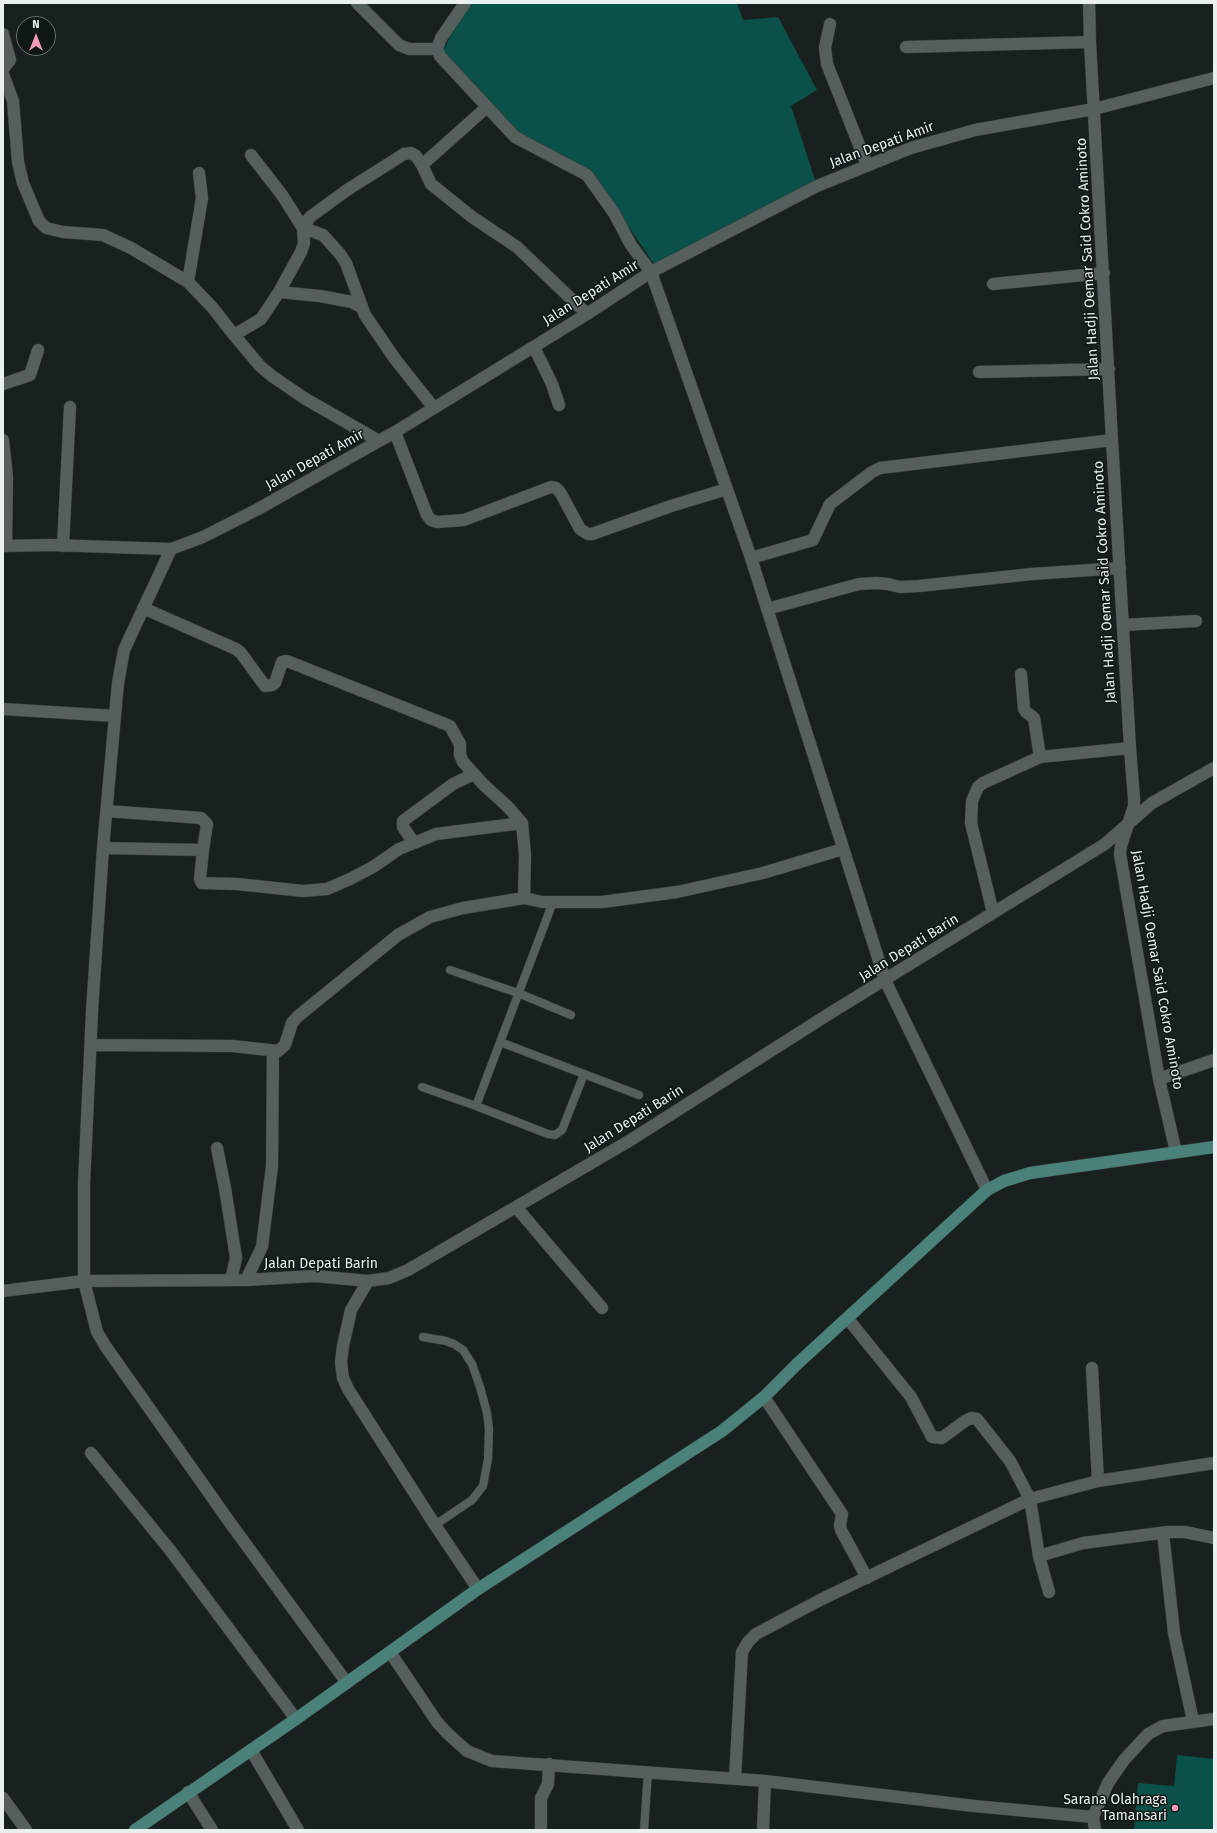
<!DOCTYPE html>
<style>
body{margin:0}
#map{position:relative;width:1217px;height:1833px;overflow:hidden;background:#18211f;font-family:"Fira Sans",sans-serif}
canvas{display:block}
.frame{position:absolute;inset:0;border:4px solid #eaf0ef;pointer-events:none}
.north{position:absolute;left:16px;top:16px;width:40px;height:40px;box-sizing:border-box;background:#0f1816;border:1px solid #676e6d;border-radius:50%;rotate:0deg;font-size:11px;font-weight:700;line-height:16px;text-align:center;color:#eaf0ef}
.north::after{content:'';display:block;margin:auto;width:14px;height:18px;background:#f19ab3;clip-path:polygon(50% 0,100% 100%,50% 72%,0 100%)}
</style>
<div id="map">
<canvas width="1217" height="1833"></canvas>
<div class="frame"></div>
<div class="north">N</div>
</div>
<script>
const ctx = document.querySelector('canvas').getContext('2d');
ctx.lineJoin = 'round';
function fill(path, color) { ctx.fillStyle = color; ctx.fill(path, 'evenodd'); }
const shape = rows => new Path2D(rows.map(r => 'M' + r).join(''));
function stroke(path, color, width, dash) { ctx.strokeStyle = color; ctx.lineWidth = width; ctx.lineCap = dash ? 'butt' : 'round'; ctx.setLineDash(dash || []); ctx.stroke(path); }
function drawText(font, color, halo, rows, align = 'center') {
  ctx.font = font + ' "Fira Sans",sans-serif'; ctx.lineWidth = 3; ctx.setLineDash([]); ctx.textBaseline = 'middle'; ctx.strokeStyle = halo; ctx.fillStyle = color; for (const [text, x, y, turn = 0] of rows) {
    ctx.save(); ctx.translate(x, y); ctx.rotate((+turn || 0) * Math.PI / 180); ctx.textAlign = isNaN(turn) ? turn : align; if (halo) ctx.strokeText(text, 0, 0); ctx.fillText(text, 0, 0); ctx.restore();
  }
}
fill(shape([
 [467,3,737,3,743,20,778,17,817,90,791,106,817,186,658,270,618,211,591,180,515,136,441,55],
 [1177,1755,1214,1759,1214,1830,1134,1830,1138,1783,1174,1786]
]), '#0a5249');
const lane = shape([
 [450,970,518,993,571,1015],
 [500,1042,639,1095],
 [422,1087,476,1106,548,1134,555,1135,562,1130,584,1074],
 [476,1106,553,902],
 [423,1337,446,1341,454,1344,463,1350,472,1364,480,1387,487,1413,489,1429,488,1459,483,1486,472,1500,435,1525],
 [644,1830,648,1771]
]);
const street = shape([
 [357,3,399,45,409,49,437,49],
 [465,3,441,38,437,49,440,56,515,137,587,175,614,213,631,245,651,272,751,558,885,980,987,1190],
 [1089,3,1090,42,1112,440,1130,748,1134,799,1134,806,1121,846,1120,854,1159,1079,1176,1152],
 [830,24,825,48,827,64,867,165],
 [3,34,10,60,3,69],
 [906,47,1090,42],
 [3,74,13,101,18,162,23,183,39,221,46,228,63,232,103,235,131,248,188,282,212,307,234,335,261,319,279,292,320,296,352,302,361,307],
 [251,155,282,195,303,228,323,235,340,254,346,263,365,315,395,359,434,408],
 [422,165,487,107],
 [188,282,202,198,199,173],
 [993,284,1104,273],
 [279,292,301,252,304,243,303,228,310,217,347,190,404,154,411,153,416,156,422,165,431,184,472,217,517,247,587,314],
 [234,335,260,366,272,376,304,398,379,441],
 [534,347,552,384,559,405],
 [979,372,1109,369],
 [3,384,30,375,38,350],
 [395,432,427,515,431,520,437,522,464,520,551,487,556,488,560,492,580,529,588,534,592,534,671,506,727,489],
 [3,440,7,477,6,546],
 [3,546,50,545,171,549,203,537,258,509,395,432,587,314,651,272,817,186,911,148,975,130,1094,109,1214,78],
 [63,546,70,407],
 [171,549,124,650,118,683,103,848,92,1011,84,1184,84,1281,97,1332,106,1347,231,1524,347,1683],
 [751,558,813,540,830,504,872,472,880,468,1112,440],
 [767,609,859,584,876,583,888,584,900,587,919,586,1032,574,1120,568],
 [1123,625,1196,621],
 [1021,674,1024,709,1026,712,1034,718,1040,757],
 [3,709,115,716],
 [107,811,201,818,207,824,203,850],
 [414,843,436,834,522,823],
 [103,848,203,850,200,879,202,883,237,884,303,891,327,889,350,879,373,867,399,849,414,843,403,827,403,821,453,784,474,774],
 [524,898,542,902,602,902,677,892,763,873,843,849],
 [993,913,971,823,972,801,978,787,983,783,1040,757,1130,748],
 [91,1045,232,1046,278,1051,285,1045,292,1023,297,1017,398,935,430,917,463,908,524,898,525,855,522,823,508,807,484,785,463,762,460,755,460,744,450,726,287,661,282,662,275,683,272,685,265,686,241,653,236,649,143,608],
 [1159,1079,1214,1060],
 [217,1148,225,1188,236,1258,231,1280],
 [516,1207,602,1308],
 [246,1280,262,1247,272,1166,273,1051],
 [368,1281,351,1310,343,1346,341,1362,343,1378,348,1389,435,1525,478,1589],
 [3,1291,84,1281,246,1280,315,1276,368,1281,389,1278,408,1270,629,1141,832,1012,1105,844,1152,803,1214,768],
 [848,1319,911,1397,932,1437,942,1438,965,1421,971,1418,977,1419,1010,1461,1030,1499,1039,1556,1083,1543,1168,1532,1185,1532,1214,1538],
 [1092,1368,1098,1481],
 [764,1397,842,1514,840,1525,841,1530,867,1578],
 [91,1453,170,1550,296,1719],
 [1163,1533,1174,1633,1193,1721],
 [1039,1556,1049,1592],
 [390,1652,437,1722,447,1733,467,1751,492,1761,765,1781,974,1806,1093,1817],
 [251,1750,298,1830],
 [735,1779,742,1652,748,1642,756,1634,822,1599,1030,1499,1098,1481,1214,1463],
 [188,1792,212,1830],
 [3,1798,26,1830],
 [541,1830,541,1798,548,1784,549,1764],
 [763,1830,765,1781],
 [1095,1830,1093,1817,1108,1783,1124,1760,1148,1734,1163,1726,1214,1719]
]);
const secondary = shape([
 [135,1830,296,1719,478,1589,722,1431,764,1397,797,1364,987,1190,1004,1181,1030,1173,1214,1147]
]);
stroke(lane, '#373d3c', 9);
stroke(street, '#373d3c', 13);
stroke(secondary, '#373d3c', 13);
stroke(lane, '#555f5d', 8);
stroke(street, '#555f5d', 12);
stroke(secondary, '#4a827a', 12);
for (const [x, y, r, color] of [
 [1175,1808,4,"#f19ab3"]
]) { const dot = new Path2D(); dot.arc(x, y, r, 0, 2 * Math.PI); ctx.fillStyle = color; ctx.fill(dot); stroke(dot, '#0f1816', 1.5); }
drawText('14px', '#eaf0ef', '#0f1816', [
 ["Jalan Depati Amir",882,145,-20],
 ["Jalan Hadji Oemar Said Cokro Aminoto",1088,259,-93],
 ["Jalan Depati Amir",591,293,-32],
 ["Jalan Depati Amir",315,460,-29],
 ["Jalan Hadji Oemar Said Cokro Aminoto",1105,582,-93],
 ["Jalan Depati Barin",909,948,-32],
 ["Jalan Hadji Oemar Said Cokro Aminoto",1157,970,80],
 ["Jalan Depati Barin",634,1119,-32],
 ["Jalan Depati Barin",321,1264]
]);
drawText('14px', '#eaf0ef', '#0f1816', [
 ["Sarana Olahraga",1167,1800],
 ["Tamansari",1167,1816]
], 'right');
</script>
